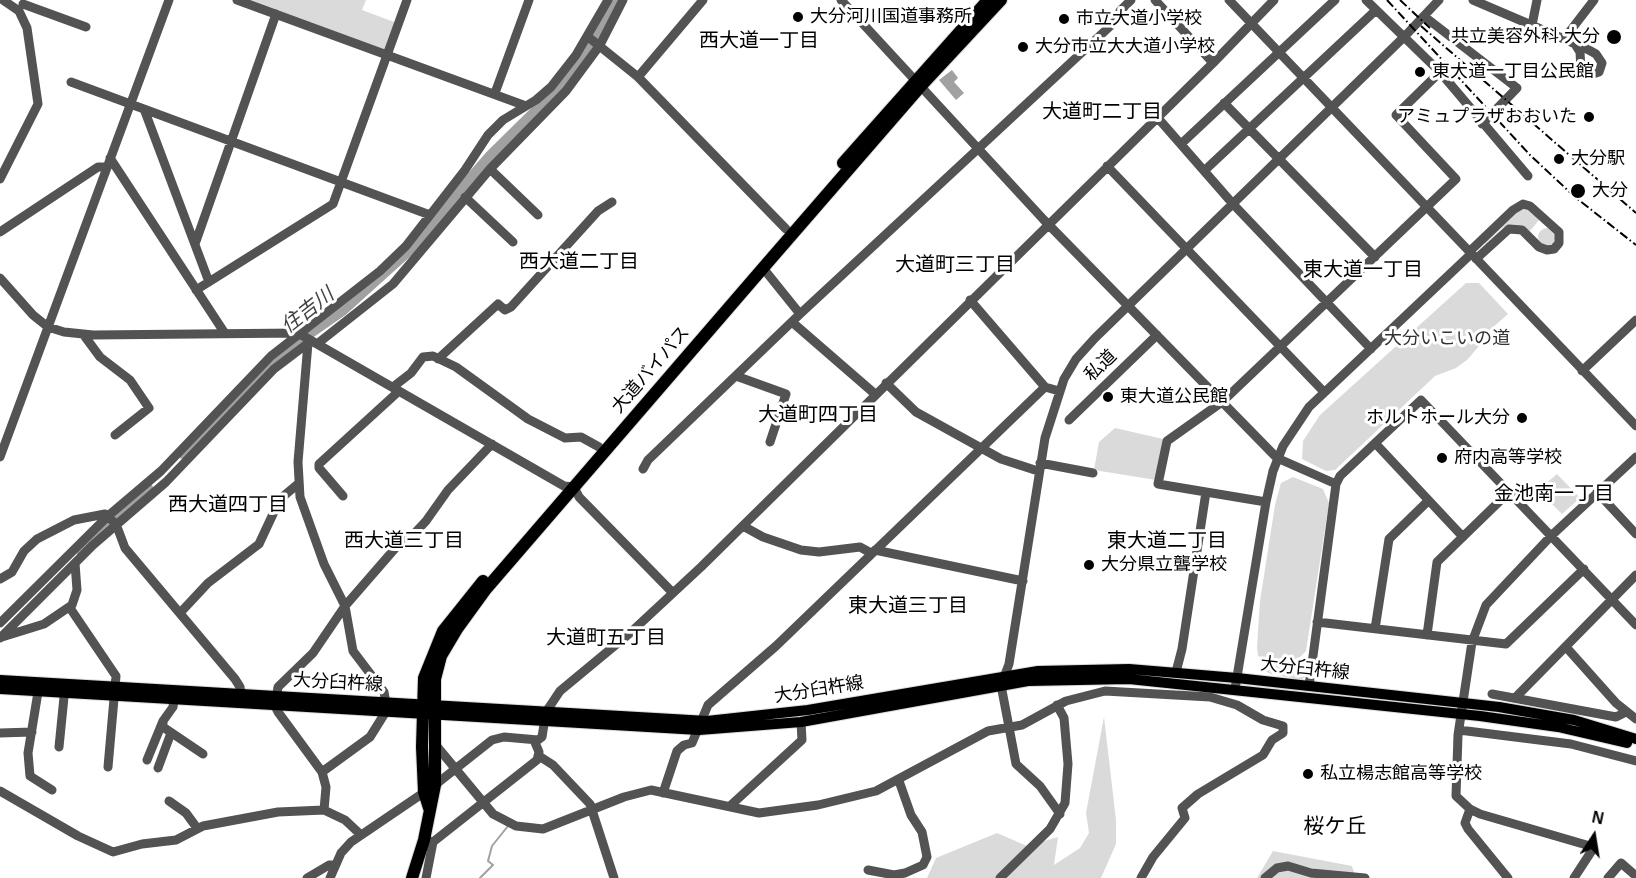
<!DOCTYPE html>
<meta charset="utf-8">
<style>
body{margin:0}
#map{position:relative;width:1636px;height:878px;overflow:hidden;background:#fff;font-family:Helvetica,sans-serif}
canvas{display:block}
.north{position:absolute;left:1564px;top:806px;width:60px;height:60px;-webkit-text-stroke:4px #fff;paint-order:stroke;rotate:12deg;font-size:16px;font-weight:700;line-height:24px;text-align:center;color:#000}
.north::after{content:'';display:block;margin:auto;width:21px;height:27px;background:#000;clip-path:polygon(50% 0,100% 100%,50% 72%,0 100%)}
</style>
<div id="map">
<canvas width="1636" height="878"></canvas>
<div class="north">N</div>
</div>
<script>
const ctx = document.querySelector('canvas').getContext('2d');
ctx.lineJoin = 'round';
function fill(path, color) { ctx.fillStyle = color; ctx.fill(path, 'evenodd'); }
const shape = rows => new Path2D(rows.map(r => 'M' + r).join(''));
function stroke(path, color, width, dash) { ctx.strokeStyle = color; ctx.lineWidth = width; ctx.lineCap = dash ? 'butt' : 'round'; ctx.setLineDash(dash || []); ctx.stroke(path); }
function drawText(font, color, halo, rows, align = 'center') {
  ctx.font = font + ' Helvetica,"Noto Sans JP",sans-serif'; ctx.lineWidth = 6; ctx.setLineDash([]); ctx.textBaseline = 'middle'; ctx.strokeStyle = halo; ctx.fillStyle = color; for (const [text, x, y, turn = 0] of rows) {
    ctx.save(); ctx.translate(x, y); ctx.rotate((+turn || 0) * Math.PI / 180); ctx.textAlign = isNaN(turn) ? turn : align; if (halo) ctx.strokeText(text, 0, 0); ctx.fillText(text, 0, 0); ctx.restore();
  }
}
fill(shape([
 [242,0,366,0,362,10,397,23,386,53],
 [1525,208,1539,220,1530,231,1522,226,1510,225,1502,228,1485,244,1483,242,1519,209],
 '1538 237a9 9 0 1 1 18 0a9 9 0 1 1-18 0Z',
 [1466,283,1479,283,1508,314,1483,336,1480,345,1467,360,1456,368,1435,376,1335,470,1326,471,1302,459,1303,441,1320,415],
 [1115,428,1163,439,1156,480,1094,470,1099,442],
 [1557,474,1580,498,1562,514,1550,502,1546,505,1535,493],
 [1293,477,1323,489,1329,503,1306,651,1295,662,1263,658,1258,656,1257,647,1260,601,1275,505,1281,483],
 [1266,664,1306,669,1305,677,1301,680,1271,674,1264,671],
 [1104,717,1116,820,1116,844,1101,878,927,878,936,858,997,833,1027,846,1058,837,1054,865,1080,848,1089,833,1086,813],
 [1273,851,1352,866,1356,878,1257,878]
]), '#dadada');
fill(shape([
 [952,70,958,78,954,82,964,93,956,100,939,80]
]), '#a1a1a1');
stroke(shape([
 [480,878,493,865,488,861,492,846,508,826]
]), '#a1a1a1', 2);
stroke(shape([
 [183,453,268,366,293,344,342,310,414,245,491,156,562,86,592,44,617,0],
 [82,551,147,488]
]), '#a1a1a1', 12);
const major = shape([
 [0,680,707,721,808,710,1038,671,1129,669,1237,678,1499,707,1574,720,1636,739],
 [0,689,699,730,801,722,1028,681,1129,679,1480,716,1558,727,1627,743]
]);
const highway = shape([
 [843,163,988,0],
 [429,808,424,792,422,747,424,678,443,631,483,581],
 [412,878,424,840,435,785,435,679,441,656,457,629,486,589,763,268,920,87,1001,0]
]);
stroke(major, '#dbdbdb', 12);
stroke(highway, '#dbdbdb', 14);
stroke(shape([
 [237,0,526,106],
 [841,0,1044,220,1277,458,1336,484],
 [1155,0,1213,63,1274,0],
 [1229,0,1636,426],
 [1366,0,1440,72,1528,176],
 [1473,0,1564,39,1587,49,1596,54,1602,63,1599,72,1590,75,1581,70,1580,52,1575,44],
 [23,4,86,27],
 [1425,17,1517,88,1482,124],
 [1532,25,1537,0],
 [587,36,638,77,786,229],
 [1564,39,1594,0],
 [638,77,703,0],
 [71,82,430,215],
 [495,93,529,0],
 [1224,103,1375,257],
 [144,109,209,282],
 [1157,117,1233,204,1371,349],
 [1181,144,1335,0],
 [110,158,224,332],
 [1107,166,1324,392],
 [490,169,538,215],
 [1204,171,1376,10],
 [0,179,38,104,27,28,19,11,3,0],
 [465,197,513,242],
 [0,232,98,167,107,167],
 [195,244,276,14],
 [1469,252,1513,210,1523,204,1530,206,1559,232,1559,243,1554,249,1547,250,1539,247,1522,230,1509,229,1476,259],
 [763,268,800,314],
 [0,278,33,315,48,327,64,332,93,335,298,333,564,486,574,487,579,497,673,593],
 [196,290,333,204,407,0],
 [970,300,1045,387],
 [792,322,875,394],
 [83,334,100,357,130,380,149,408,115,435],
 [308,343,298,462,300,497,324,564,345,606,353,651,384,692,386,703,385,713,370,737,322,772],
 [317,344,393,284,490,169,566,91,600,45,623,0],
 [438,359,498,304,505,310,511,307,598,211,612,202],
 [1582,371,1636,320],
 [736,376,786,394,770,442],
 [886,383,916,412,1001,459,1038,471],
 [393,387,411,373,423,357,433,356,456,367,528,419,565,438,581,437,599,447],
 [1069,420,1157,335],
 [1375,443,1463,537],
 [0,457,169,0],
 [1040,463,1093,473],
 [643,469,648,460,800,314,1120,17,1120,11,1131,0],
 [1597,492,1636,534],
 [343,496,319,468,319,464,399,391],
 [1266,502,1158,484,1167,441,1222,402,1456,179,1396,115,1440,72],
 [743,526,763,537,801,550,819,552,860,547,871,553],
 [875,550,1023,581],
 [0,579,12,572,24,551,37,539,74,520,105,514,116,524,125,548,235,679,240,687,242,700],
 [70,608,116,676,108,767],
 [180,613,208,583,259,544,280,499,298,484],
 [1317,622,1506,644,1584,569],
 [0,623,108,516,161,471,271,356,380,271,406,246,465,170,488,135,503,120,536,100,551,87,576,55,608,0],
 [1375,629,1389,539,1428,501],
 [1427,635,1437,562,1509,492],
 [2,637,44,624,72,605,77,590,75,563],
 [0,638,93,545,166,482,274,369,311,341],
 [1566,647,1616,703,1636,719],
 [1176,672,1182,649,1206,492],
 [39,686,28,753,30,776,52,790],
 [1309,686,1336,484,1340,476,1421,400,1636,625],
 [1235,689,1266,502,1273,471,1283,446,1309,407,1471,254],
 [175,694,173,707,163,721,163,727,203,754],
 [1492,694,1616,717,1626,712],
 [1516,697,1636,575],
 [1459,730,1571,744,1636,761],
 [0,733,32,732],
 [434,743,493,814,516,826,543,829,624,797,651,790,759,813,818,805,876,791,988,731,1022,725,1066,701,1105,691,1210,697,1237,705,1263,720,1283,726,1283,733,1272,740,1263,755,1198,794,1182,808,1185,818,1153,857,1141,878],
 [59,747,65,687],
 [539,756,553,765,590,804,614,878],
 [147,760,163,721],
 [158,768,171,733],
 [0,791,78,836,113,852,142,844,176,840,203,826,278,812,324,810,345,820,360,834],
 [663,793,677,751,684,745,692,743,708,705,776,646,1045,387,1059,391],
 [169,801,186,813,197,828],
 [730,806,802,740,801,722],
 [1470,809,1465,823,1468,829,1508,878],
 [324,810,326,787,322,772,278,712,275,706,278,687,313,653,345,606,398,545,412,536,426,521,448,490,492,444],
 [1060,814,1040,786,1016,764,1001,685,1009,664,1045,438,1064,379,1076,359,1095,338,1405,36,1439,0],
 [424,840,433,842,537,760,539,752,534,740],
 [868,870,894,875,905,873,923,865,927,857,922,832,911,815,899,781],
 [307,878,329,865,335,865],
 [330,878,341,853,351,842,435,785,492,740,504,737,538,740,542,737,546,712,560,691,630,633,701,567,1213,63],
 [426,878,433,842],
 [1000,878,1050,829,1065,803,1068,764,1064,718,1057,705],
 [1265,878,1277,868,1288,866,1311,873,1365,878],
 [1574,878,1591,852,1590,846,1480,814,1470,809,1456,796,1458,735,1472,642,1486,605,1551,536,1636,457],
 [1608,878,1621,863,1636,876]
]), '#535353', 9);
stroke(major, '#000', 10);
stroke(highway, '#000', 12);
stroke(shape([
 [1387,0,1530,155,1575,197,1636,245],
 [1400,0,1430,28],
 [1421,26,1636,213]
]), '#000', 2, [9, 3, 1.5, 3]);
for (const [x, y, r, color] of [
 [798,17,6,"#000"],
 [1064,19,6,"#000"],
 [1614,37,8,"#000"],
 [1023,47,6,"#000"],
 [1420,72,6,"#000"],
 [1589,117,6,"#000"],
 [1559,159,6,"#000"],
 [1578,191,8,"#000"],
 [1108,397,6,"#000"],
 [1522,418,6,"#000"],
 [1442,458,6,"#000"],
 [1089,565,6,"#000"],
 [1308,774,6,"#000"]
]) { const dot = new Path2D(); dot.arc(x, y, r, 0, 2 * Math.PI); ctx.fillStyle = color; ctx.fill(dot); stroke(dot, '#fff', 2); }
drawText('18px', '#000', '#fff', [
 ["大分河川国道事務所",810,17],
 ["市立大道小学校",1076,19],
 ["共立美容外科 大分",1600,37,"right"],
 ["大分市立大大道小学校",1035,47],
 ["東大道一丁目公民館",1432,72],
 ["アミュプラザおおいた",1577,117,"right"],
 ["大分駅",1571,159],
 ["大分",1592,191],
 ["東大道公民館",1120,397],
 ["ホルトホール大分",1510,418,"right"],
 ["府内高等学校",1454,458],
 ["大分県立聾学校",1101,565],
 ["私立楊志館高等学校",1320,774]
], 'left');
drawText('18px', '#313131', '#fff', [
 ["大分いこいの道",1447,339]
]);
drawText('18px', '#000', '#fff', [
 ["私道",1101,366,-44],
 ["大道バイパス",651,370,-49],
 ["大分臼杵線",1305,669,6],
 ["大分臼杵線",338,683,3],
 ["大分臼杵線",819,690,-9]
]);
drawText('20px', '#000', '#fff', [
 ["西大道一丁目",759,41],
 ["大道町二丁目",1102,112],
 ["西大道二丁目",579,262],
 ["大道町三丁目",955,265],
 ["東大道一丁目",1363,270],
 ["大道町四丁目",818,415],
 ["金池南一丁目",1554,494],
 ["西大道四丁目",228,505],
 ["西大道三丁目",404,541],
 ["東大道二丁目",1167,541],
 ["東大道三丁目",908,606],
 ["大道町五丁目",606,638]
]);
drawText('italic 20px', '#424242', '#fff', [
 ["住吉川",308,311,-38]
]);
drawText('21px', '#000', '#fff', [
 ["桜ケ丘",1335,827]
]);
</script>
